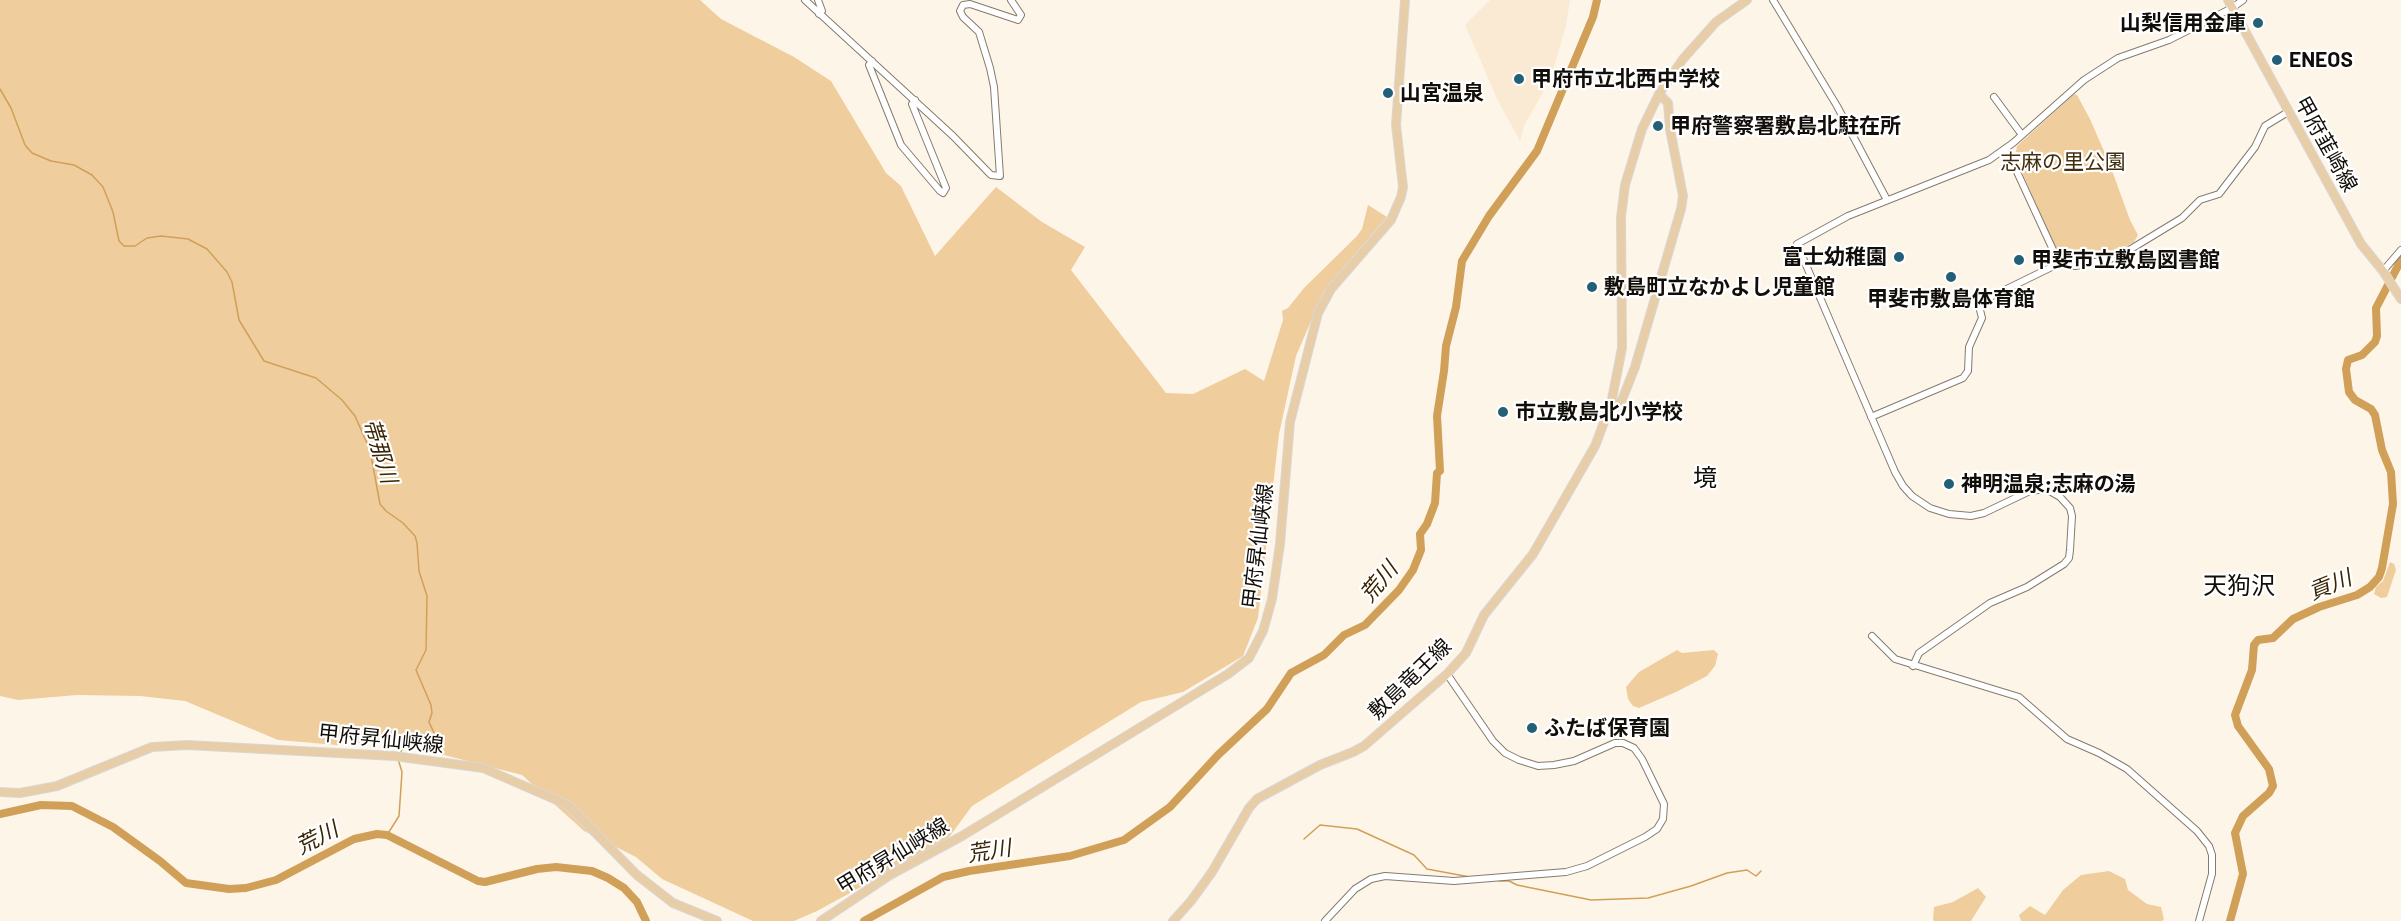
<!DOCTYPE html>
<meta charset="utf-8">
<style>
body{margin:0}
canvas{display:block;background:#fef5e9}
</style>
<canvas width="2401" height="921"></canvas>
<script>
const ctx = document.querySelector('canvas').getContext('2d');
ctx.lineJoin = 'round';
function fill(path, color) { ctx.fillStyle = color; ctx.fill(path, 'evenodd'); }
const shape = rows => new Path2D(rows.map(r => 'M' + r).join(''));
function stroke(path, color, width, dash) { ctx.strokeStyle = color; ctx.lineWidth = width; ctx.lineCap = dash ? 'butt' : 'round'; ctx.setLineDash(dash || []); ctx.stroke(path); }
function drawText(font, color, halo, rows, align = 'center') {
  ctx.font = font + ' Barlow,"Noto Sans JP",sans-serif'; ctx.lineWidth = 4.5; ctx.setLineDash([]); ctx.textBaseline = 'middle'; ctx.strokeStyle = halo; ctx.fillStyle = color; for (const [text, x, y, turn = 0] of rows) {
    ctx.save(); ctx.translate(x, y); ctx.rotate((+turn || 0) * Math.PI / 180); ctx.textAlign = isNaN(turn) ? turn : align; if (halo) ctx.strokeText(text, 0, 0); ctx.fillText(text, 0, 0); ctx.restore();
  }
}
fill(shape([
 [1490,0,1570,0,1566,26,1555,64,1542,94,1524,126,1520,141,1498,101,1465,25]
]), '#faead4');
fill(shape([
 [0,0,700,0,721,19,794,57,831,81,886,173,901,186,935,256,996,187,1042,222,1085,247,1071,270,1166,393,1193,394,1245,369,1264,381,1283,320,1282,311,1288,308,1304,288,1357,236,1362,229,1368,205,1387,217,1324,291,1296,356,1279,434,1258,618,1243,656,1183,692,1141,702,972,806,947,840,817,911,794,921,753,921,662,879,636,857,584,831,522,775,448,756,396,740,337,745,278,740,185,701,140,696,77,695,18,700,0,696],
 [2074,94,2077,95,2090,119,2110,165,2130,220,2138,235,2134,242,2113,253,2074,262,2066,261,2056,249,2015,156,2017,146],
 [2390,562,2394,564,2396,570,2387,597,2381,598,2374,594,2376,587,2383,581],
 [1677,650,1682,653,1714,650,1718,654,1715,666,1707,676,1676,692,1639,708,1633,706,1628,699,1626,687,1639,672],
 [2109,871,2125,879,2128,890,2147,904,2161,907,2164,919,2162,921,2021,921,2019,915,2030,906,2045,915,2063,890,2081,875],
 [1978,888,1986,897,1971,921,1934,921,1933,919,1934,907,1953,902]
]), '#efcd9d');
stroke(shape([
 [0,89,11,108,25,145,32,153,51,161,74,165,92,175,103,187,113,212,119,241,124,246,135,246,147,238,161,236,188,239,207,249,227,272,232,282,239,320,264,361,316,378,342,400,355,416,370,450,380,504,386,511,403,523,415,536,417,543,419,571,427,596,426,650,416,670,431,705,432,713,429,722,435,735,419,734,407,741,399,755],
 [387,835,399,816,402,772,398,759],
 [1304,839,1320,825,1357,829,1414,855,1427,869,1470,877],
 [1499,881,1509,881,1517,885,1591,900,1648,898,1691,886,1727,873,1747,870,1756,876,1761,871]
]), '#d1a058', 1.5);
stroke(shape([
 [0,814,41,805,72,806,113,827,160,861,186,883,229,889,246,888,276,880,354,839,377,834,387,835,478,881,485,882,537,869,556,867,592,871,608,878,624,888,637,902,646,921],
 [864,921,943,877,969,871,1070,856,1124,840,1170,807,1218,755,1267,709,1291,673,1324,655,1344,635,1365,625,1399,590,1413,570,1421,550,1420,534,1427,524,1435,503,1437,473,1440,471,1437,416,1444,371,1446,346,1456,307,1462,261,1489,216,1537,151,1593,17,1597,0],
 [2230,921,2243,874,2235,833,2243,816,2269,793,2273,786,2269,769,2238,726,2235,715,2252,670,2254,645,2258,640,2273,638,2293,619,2319,607,2357,595,2370,587,2379,577,2382,568,2393,504,2391,472,2382,450,2375,415,2371,409,2355,400,2349,392,2346,369,2348,360,2362,355,2375,342,2377,336,2376,308,2401,260]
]), '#d1a058', 8);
const minor = shape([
 [805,0,953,136,991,175,1000,176,994,87,990,68,979,32,963,17,960,11,963,5,970,4,1018,20,1021,15,1011,0],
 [818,0,822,11,819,14],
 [1773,0,1837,106,1887,200],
 [872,61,869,65,901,145,940,191,943,193,946,188,912,104,915,100],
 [1994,97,2022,135],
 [2006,148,2054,252,2063,263,2075,266,2110,259,2121,255,2182,218,2200,200,2219,194,2255,147,2265,126,2288,112],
 [2383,271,2401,250],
 [1871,417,1963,378,1968,371,1969,347,1982,318,1979,306,1980,302,2062,262],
 [1872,636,1895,659,2019,697,2067,739,2099,753,2127,769,2197,831,2209,846,2212,855,2212,874,2199,921],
 [1913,666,1919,653,1990,603,2027,587,2064,564,2069,558,2070,550,2072,516,2070,508,2060,497,2046,489,2030,491,1984,513,1971,516,1949,514,1930,508,1912,496,1903,486,1895,472,1797,244,1848,216,1989,160,2013,143,2084,80,2118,58,2169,40,2232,8,2243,0],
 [1325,921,1355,889,1371,879,1385,876,1454,881,1566,872,1587,866,1645,837,1657,829,1663,819,1664,804,1642,759,1634,748,1623,743,1615,743,1574,761,1554,765,1538,766,1519,760,1505,753,1493,741,1447,674]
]);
const major = shape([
 [2228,0,2361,244,2383,271,2401,299],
 [1611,404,1622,348,1621,217,1625,185,1642,129,1659,94],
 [0,792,20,793,57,786,152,747,187,745,394,756,483,768,568,805,637,875,673,903,717,921],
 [821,921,890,875,962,836,1228,674,1249,658,1263,631,1272,599,1280,544,1290,422,1318,313,1331,289,1391,220,1401,197,1403,187,1396,125,1405,0],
 [1173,921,1191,901,1212,872,1249,808,1257,799,1320,765,1353,752,1364,746,1447,674,1466,653,1484,615,1533,554,1595,446,1611,404,1617,405,1622,400,1635,367,1681,209,1683,196,1670,129,1668,103,1659,94,1683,59,1716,22,1747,0]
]);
stroke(minor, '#857b6d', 8);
stroke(major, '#d9d8d8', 10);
stroke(minor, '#fff', 6);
stroke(major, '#e7cda8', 8);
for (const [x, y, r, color] of [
 [2258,23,6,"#235f77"],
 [2277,60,6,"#235f77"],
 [1519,79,6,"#235f77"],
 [1388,93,6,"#235f77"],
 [1658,126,6,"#235f77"],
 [1899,257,6,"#235f77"],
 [2019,260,6,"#235f77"],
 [1951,277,6,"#235f77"],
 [1592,287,6,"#235f77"],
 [1503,412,6,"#235f77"],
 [1949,484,6,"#235f77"],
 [1532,728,6,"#235f77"]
]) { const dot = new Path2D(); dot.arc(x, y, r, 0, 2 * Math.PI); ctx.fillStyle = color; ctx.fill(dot); stroke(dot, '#fff', 2); }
drawText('bold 21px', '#120e09', '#fff', [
 ["山梨信用金庫",2246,23,"right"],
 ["ENEOS",2289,60],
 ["甲府市立北西中学校",1531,79],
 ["山宮温泉",1400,93],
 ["甲府警察署敷島北駐在所",1670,126],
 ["富士幼稚園",1887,257,"right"],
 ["甲斐市立敷島図書館",2031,260],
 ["敷島町立なかよし児童館",1604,287],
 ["甲斐市敷島体育館",1951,299,"center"],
 ["市立敷島北小学校",1515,412],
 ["神明温泉;志麻の湯",1961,484],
 ["ふたば保育園",1544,728]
], 'left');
drawText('21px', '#120e09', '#fff', [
 ["甲府韮崎線",2326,144,61],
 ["甲府昇仙峡線",1258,546,-83],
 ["敷島竜王線",1410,679,-44],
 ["甲府昇仙峡線",381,739,6],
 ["甲府昇仙峡線",893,856,-31]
]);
drawText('21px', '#422e0e', '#fff', [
 ["志麻の里公園",2063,162]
]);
drawText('italic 22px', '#392504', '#fff', [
 ["帯那川",380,451,73],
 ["荒川",1379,582,-50],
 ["貢川",2330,585,-22],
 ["荒川",317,838,-27],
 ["荒川",989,851,-9]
]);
drawText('24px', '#120e09', '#fff', [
 ["境",1705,478],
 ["天狗沢",2239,586]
]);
</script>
